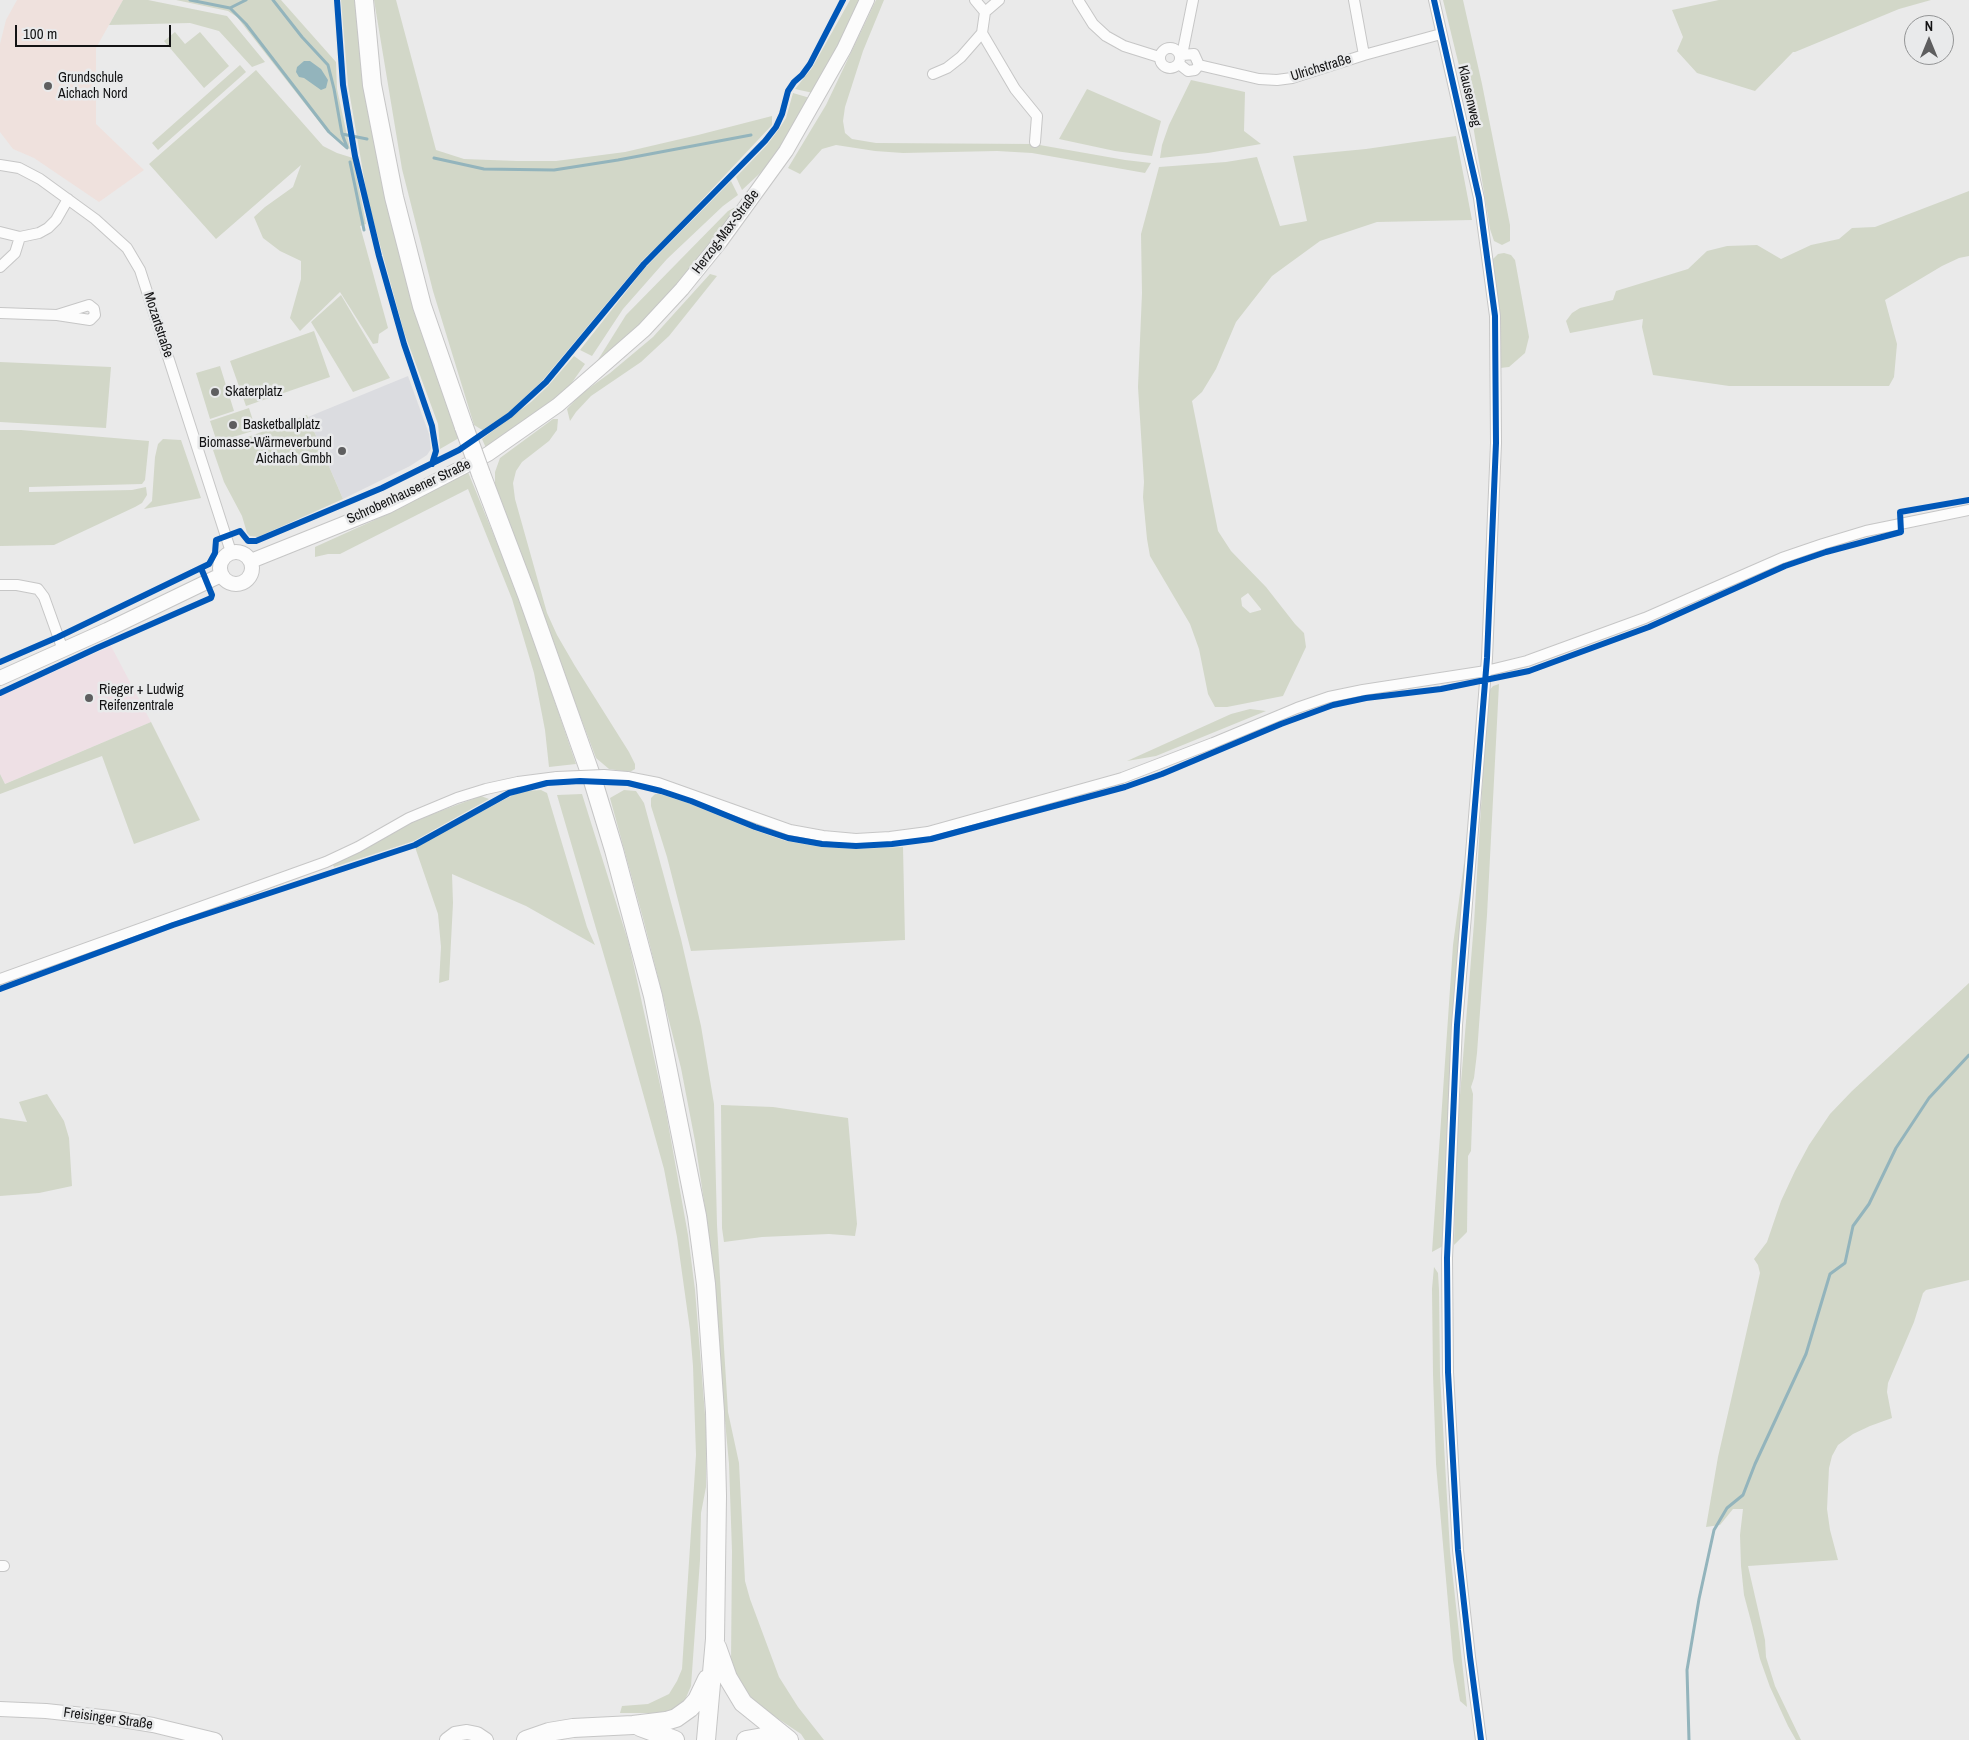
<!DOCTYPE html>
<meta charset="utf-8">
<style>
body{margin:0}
#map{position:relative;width:1969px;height:1740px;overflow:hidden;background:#eaeaea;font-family:"Archivo Narrow",sans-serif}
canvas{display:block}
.north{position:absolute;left:1904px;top:15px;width:50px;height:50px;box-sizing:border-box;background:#e9eaeb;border:1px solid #939495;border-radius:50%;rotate:0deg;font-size:14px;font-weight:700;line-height:20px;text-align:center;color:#131314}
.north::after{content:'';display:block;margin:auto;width:18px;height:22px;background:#5e5e5f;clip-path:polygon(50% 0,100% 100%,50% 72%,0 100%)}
.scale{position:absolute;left:15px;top:25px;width:156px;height:22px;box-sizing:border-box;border:2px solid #131314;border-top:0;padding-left:6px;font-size:15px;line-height:18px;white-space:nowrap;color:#131314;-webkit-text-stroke:4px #e9eaeb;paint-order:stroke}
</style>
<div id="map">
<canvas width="1969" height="1740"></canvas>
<div class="north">N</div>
<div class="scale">100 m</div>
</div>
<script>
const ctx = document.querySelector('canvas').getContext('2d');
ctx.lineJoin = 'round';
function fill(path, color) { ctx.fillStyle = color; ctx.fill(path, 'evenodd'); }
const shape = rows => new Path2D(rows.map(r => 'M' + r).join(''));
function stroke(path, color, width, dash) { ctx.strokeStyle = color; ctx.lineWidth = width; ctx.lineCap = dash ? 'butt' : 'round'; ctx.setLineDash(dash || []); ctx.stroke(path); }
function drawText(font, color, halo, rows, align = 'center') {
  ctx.font = font + ' "Archivo Narrow",sans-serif'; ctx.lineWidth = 5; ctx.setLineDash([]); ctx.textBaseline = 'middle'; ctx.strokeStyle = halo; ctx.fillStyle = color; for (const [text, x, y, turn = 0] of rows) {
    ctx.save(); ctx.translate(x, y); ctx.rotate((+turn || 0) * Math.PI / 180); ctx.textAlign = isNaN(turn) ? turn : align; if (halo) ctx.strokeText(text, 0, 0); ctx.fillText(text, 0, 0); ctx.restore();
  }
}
fill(shape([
 [111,646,151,722,5,784,0,774,0,696]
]), '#eee0e5');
fill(shape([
 [408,376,429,434,431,449,427,455,410,466,343,499,308,417]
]), '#dbdce0');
fill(shape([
 [17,0,123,0,96,48,96,124,144,170,99,202,34,158,13,149,0,132,0,44,6,20]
]), '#efe1dd');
fill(shape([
 [123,0,148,0,227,16,265,62,252,67,219,31,190,23,109,25],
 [176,0,281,0,336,62,337,89,350,149,342,145,327,132,237,17,228,11],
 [341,0,356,0,459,438,440,449,438,424,404,332,368,201,348,85],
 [374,0,396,0,436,150,464,159,517,161,556,161,625,152,698,135,772,116,772,125,668,236,642,261,542,381,509,412,484,431,474,425,433,291,402,169],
 [850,0,861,0,839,47,813,93,795,89,812,68],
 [876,0,884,0,863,51,845,107,843,121,845,133,852,139,876,143,1034,144,1125,160,1151,163,1145,173,1032,153,997,151,903,153,875,151,836,145,822,149,800,174,788,168,826,105],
 [1443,0,1463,0,1482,84,1510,225,1510,241,1502,245,1494,241,1490,229,1472,119],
 [1719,0,1931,0,1899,9,1795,52,1793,52,1755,91,1697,73,1677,51,1683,37,1672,10],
 [175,32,185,44,200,32,229,66,204,88,164,41],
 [240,65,246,72,158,150,152,143],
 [256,70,323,146,337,153,353,158,366,224,360,226,388,328,379,334,378,343,373,344,340,292,300,331,290,318,301,279,301,261,280,251,263,238,254,217,265,207,293,187,301,165,216,239,149,164],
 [1191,80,1245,92,1244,131,1261,144,1208,153,1160,158,1162,145,1169,125],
 [1087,89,1161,121,1152,156,1115,151,1059,139],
 [793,93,810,98,771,163,742,190,736,177,767,145,779,129,786,118],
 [1456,136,1472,220,1377,222,1320,241,1272,276,1236,322,1216,369,1202,392,1192,401,1218,531,1231,551,1266,587,1295,624,1304,633,1306,647,1283,696,1227,707,1215,707,1208,694,1199,649,1190,624,1150,556,1147,539,1143,497,1144,482,1138,387,1142,293,1141,234,1159,167,1226,162,1257,157,1280,226,1307,221,1293,156,1366,149],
 [1248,593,1261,609,1261,610,1250,613,1242,606,1241,598],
 [731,181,738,195,723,206,667,259,623,309,592,356,580,350,644,269],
 [1969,191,1969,256,1959,258,1942,266,1885,300,1897,344,1894,377,1889,386,1729,386,1653,375,1642,327,1643,319,1570,333,1566,321,1572,313,1580,308,1613,300,1616,291,1688,269,1707,251,1727,246,1757,245,1781,259,1811,245,1839,239,1852,228,1875,227],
 [745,202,680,285,642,324,596,363,626,315,728,211],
 [1504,253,1511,255,1515,260,1529,337,1525,353,1509,367,1500,368,1493,259,1498,254],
 [710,274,717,276,669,336,641,362,591,396,576,412,570,421,567,409,581,394,610,373,653,337],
 [341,295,390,378,353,392,311,322],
 [314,331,330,377,246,406,230,361],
 [574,356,585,364,571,384,533,417,486,448,482,439,531,402,548,386],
 [0,362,111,367,106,428,0,422],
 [220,366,234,411,210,419,196,373],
 [249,408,256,430,217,442,210,421],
 [307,415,343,499,258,537,250,536,247,533,242,516,224,482,213,450],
 [553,419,558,419,557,430,549,441,522,462,516,471,513,483,515,499,547,613,557,635,575,666,629,752,635,764,635,769,630,772,609,769,596,758,542,615,495,485,495,472,500,458],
 [0,430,21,430,149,441,145,480,142,484,29,487,29,492,132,490,146,487,147,495,142,503,135,507,54,545,0,546],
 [163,439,181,440,201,498,144,509,152,501,155,457,158,444],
 [468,472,519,597,576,764,549,767,545,730,534,673,512,599,468,489,340,554,328,554,315,557,315,547,390,513],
 [1499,684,1487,915,1477,1053,1474,1078,1471,1087,1473,1094,1471,1151,1468,1156,1467,1232,1454,1245,1456,1144,1474,923,1488,692,1493,686],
 [1250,709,1266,711,1156,756,1127,761,1231,714],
 [151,722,200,820,134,844,102,756,0,794,0,774,5,784],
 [541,790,547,793,587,927,595,945,526,906,452,874,453,903,449,980,439,983,441,947,438,914,415,847,511,796,524,791],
 [624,790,636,791,644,803,681,939,701,1026,714,1104,717,1225,724,1348,728,1412,739,1463,745,1581,750,1599,779,1677,798,1707,824,1740,805,1740,801,1734,759,1706,739,1684,731,1663,732,1551,729,1464,706,1215,695,1141,681,1068,644,922,610,798],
 [582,794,629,944,666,1112,688,1235,695,1290,706,1427,706,1487,701,1513,700,1560,691,1686,685,1700,677,1708,665,1713,620,1713,622,1706,648,1704,669,1694,677,1681,682,1669,696,1455,693,1366,690,1330,677,1237,664,1169,619,1007,557,795],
 [655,794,660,794,688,803,754,830,786,841,821,847,855,849,903,847,905,940,691,951,667,857,651,806,651,798],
 [481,796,489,799,414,841,334,867,332,863,369,847,408,823],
 [1464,863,1465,892,1459,950,1443,1246,1432,1252,1453,945],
 [1969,983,1969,1280,1926,1290,1923,1293,1914,1322,1888,1383,1887,1392,1892,1418,1870,1426,1853,1434,1838,1445,1832,1456,1829,1468,1827,1509,1830,1530,1838,1560,1748,1566,1765,1640,1766,1657,1775,1686,1801,1740,1796,1740,1788,1726,1770,1687,1760,1659,1752,1625,1744,1595,1741,1566,1740,1535,1743,1509,1733,1509,1720,1525,1706,1527,1718,1457,1760,1273,1758,1265,1754,1259,1767,1242,1781,1201,1795,1171,1809,1145,1830,1114,1852,1091],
 [47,1094,64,1121,69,1138,72,1186,39,1193,0,1196,0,1118,27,1122,19,1102],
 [721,1105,773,1107,848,1118,857,1224,855,1236,829,1234,762,1237,724,1242,722,1228],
 [1434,1267,1438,1273,1439,1290,1440,1374,1450,1551,1467,1707,1460,1701,1453,1660,1436,1464,1433,1374,1432,1289]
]), '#d2d7c8');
fill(shape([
 [304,61,310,61,321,69,328,80,326,88,321,90,304,78,299,77,296,72,297,67]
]), '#93b4bc');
stroke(shape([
 [190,0,230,8,246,0],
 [273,0,302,37,328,65,334,89,342,134,347,147],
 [230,8,246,24,329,132,347,148],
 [342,134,367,139],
 [434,158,484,169,554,170,618,160,751,135],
 [350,162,364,230],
 [1689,1740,1687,1670,1699,1599,1714,1530,1727,1508,1743,1495,1755,1464,1806,1354,1830,1274,1845,1263,1853,1226,1869,1204,1896,1148,1929,1098,1969,1055]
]), '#93b4bc', 3);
const street = shape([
 [975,0,985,12],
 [999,0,985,12,982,33,1015,89,1037,116,1035,142],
 [1078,0,1093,24,1106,36,1124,46,1159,57],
 [1193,0,1182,55,1194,54,1199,65],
 [1354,0,1364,55],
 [1434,0,1479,198,1495,316,1496,443,1487,658,1457,1025,1447,1258,1448,1372,1458,1550,1470,1657,1481,1740],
 '1160 58a10 10 0 1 1 20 0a10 10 0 1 1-20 0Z',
 [1179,64,1188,71,1195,70,1199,65,1259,79,1277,80,1292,78,1364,55,1441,34],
 [933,74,947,68,961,57,982,33],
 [0,165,19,168,40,179,95,219,127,248,140,270,231,552],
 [0,232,20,237,39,233,48,228,56,220,68,199],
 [0,267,15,253,20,237],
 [0,313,57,315,90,320,95,315,94,309,89,305,57,315],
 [0,585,17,585,38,589,44,597,63,650],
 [627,777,658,783,790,830,823,836,856,839,890,837,928,832,1122,778,1213,743,1297,708,1329,697,1363,690,1486,671,1527,661,1645,618,1782,558,1823,544,1866,531,1969,510],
 [0,979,326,862,358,847,409,818,457,798,486,789,518,782,557,777],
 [0,1566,4,1566]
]);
const secondary = shape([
 '220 568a16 16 0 1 1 32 0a16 16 0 1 1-32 0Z',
 [251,561,388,506,488,454,558,405,644,330,682,289,720,242,786,151,844,49,867,0],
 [0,678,107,630,221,575],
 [0,1709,46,1711,111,1718,153,1725,215,1740],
 [447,1740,455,1734,467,1732,477,1734,486,1740]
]);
const highway = shape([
 [364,0,372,85,394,197,422,306,464,427],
 [481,474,527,595,593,781,614,850,653,996,697,1216,706,1284,715,1412,717,1496,715,1639,706,1740],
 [717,1647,728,1678,743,1703,789,1740],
 [640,1727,675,1740],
 [526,1740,549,1732,573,1728,633,1725,666,1721,676,1718,690,1708,697,1700,707,1679],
 [746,1740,763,1737,775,1740]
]);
stroke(street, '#c6c6c6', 12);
stroke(secondary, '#c6c6c6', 16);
stroke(highway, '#c6c6c6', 20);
stroke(street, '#fcfcfc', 10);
stroke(secondary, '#fcfcfc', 14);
stroke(highway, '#fcfcfc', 18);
const streetBridge = shape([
 [557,777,604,775,627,777]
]);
const highwayBridge = shape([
 [464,427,481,474]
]);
stroke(streetBridge, '#c6c6c6', 12, []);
stroke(highwayBridge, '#c6c6c6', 20, []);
stroke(streetBridge, '#fcfcfc', 10);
stroke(highwayBridge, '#fcfcfc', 18);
stroke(shape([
 [337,0,343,85,355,156,379,256,404,344,432,426,436,451,432,464],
 [1434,0,1479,198,1495,316,1496,443,1487,658,1457,1025,1447,1258,1448,1372,1458,1550,1470,1657,1481,1740],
 [0,662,58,637,209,564,215,553,216,540,240,531,248,541,256,541,382,488,459,450,510,415,546,382,644,264,765,141,776,127,782,114,788,91,794,82,802,75,810,64,843,0],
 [0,693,97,648,211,598,212,595,201,568],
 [0,989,173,925,415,845,509,793,547,783,580,781,628,783,661,791,691,801,755,827,788,838,822,844,856,846,892,844,931,839,1125,787,1162,774,1281,724,1333,705,1366,698,1441,689,1529,671,1649,627,1785,566,1826,552,1901,532,1900,512,1969,500]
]), '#0057b8', 6);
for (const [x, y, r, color] of [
 [48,86,5,"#5e5e5f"],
 [215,392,5,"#5e5e5f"],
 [233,425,5,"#5e5e5f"],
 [342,451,5,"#5e5e5f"],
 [89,698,5,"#5e5e5f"]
]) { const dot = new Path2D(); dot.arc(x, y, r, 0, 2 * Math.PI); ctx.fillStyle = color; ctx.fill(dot); stroke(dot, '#e9eaeb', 2); }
drawText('14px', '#131314', '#e9eaeb', [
 ["Ulrichstraße",1321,68,-17],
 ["Klausenweg",1469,96,77],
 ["Herzog-Max-Straße",726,232,-53],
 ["Mozartstraße",158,325,72],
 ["Schrobenhausener Straße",409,492,-25],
 ["Freisinger Straße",108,1719,8]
]);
drawText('14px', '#131314', '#e9eaeb', [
 ["Grundschule",58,78],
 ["Aichach Nord",58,94],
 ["Skaterplatz",225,392],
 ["Basketballplatz",243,425],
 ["Biomasse-Wärmeverbund",332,443,"right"],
 ["Aichach Gmbh",332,459,"right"],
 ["Rieger + Ludwig",99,690],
 ["Reifenzentrale",99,706]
], 'left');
</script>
